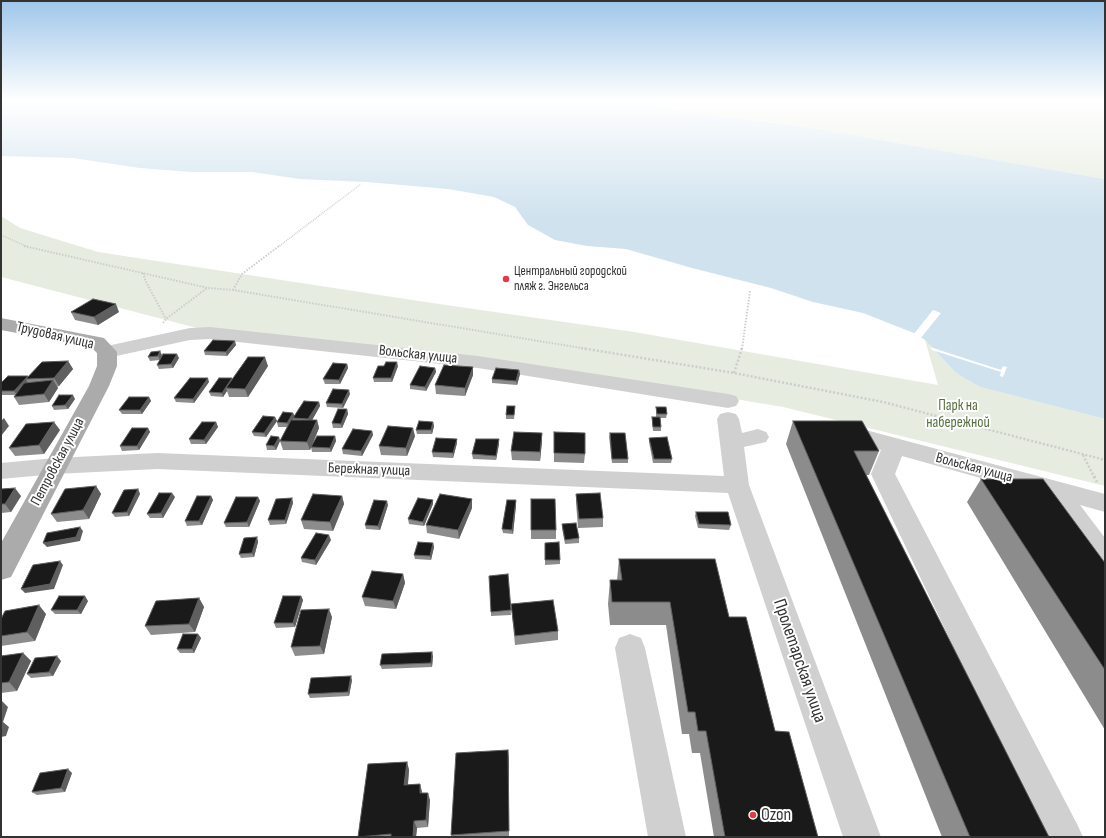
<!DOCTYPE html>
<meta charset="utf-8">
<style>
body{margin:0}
#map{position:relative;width:1106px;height:838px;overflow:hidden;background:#fff;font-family:"Sofia Sans Condensed",sans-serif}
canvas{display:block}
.frame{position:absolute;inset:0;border:2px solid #333;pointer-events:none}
</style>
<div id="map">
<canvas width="1106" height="838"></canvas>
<div class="frame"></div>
</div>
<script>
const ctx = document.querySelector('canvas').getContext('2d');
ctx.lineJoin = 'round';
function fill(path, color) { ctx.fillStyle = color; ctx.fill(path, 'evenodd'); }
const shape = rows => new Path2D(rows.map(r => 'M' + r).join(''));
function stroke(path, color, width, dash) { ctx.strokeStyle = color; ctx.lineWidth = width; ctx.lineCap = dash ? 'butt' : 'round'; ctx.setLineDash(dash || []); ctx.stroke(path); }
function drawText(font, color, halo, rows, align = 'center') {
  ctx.font = font + ' "Sofia Sans Condensed",sans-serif'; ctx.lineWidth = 4; ctx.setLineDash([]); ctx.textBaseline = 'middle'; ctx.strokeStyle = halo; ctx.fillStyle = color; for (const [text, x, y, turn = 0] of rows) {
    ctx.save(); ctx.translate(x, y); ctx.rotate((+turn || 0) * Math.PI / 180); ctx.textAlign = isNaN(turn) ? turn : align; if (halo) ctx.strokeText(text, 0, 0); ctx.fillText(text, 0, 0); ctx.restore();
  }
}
fill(shape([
 [620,101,1105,101,1105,179,806,127,647,106],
 [1,216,20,228,98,252,432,303,634,332,938,385,925,340,955,372,964,378,980,387,1105,419,1105,486,783,407,483,357,197,328,1,277]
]), '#e6ecdf');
fill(shape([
 [1,101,620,101,647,106,806,127,1105,179,1105,419,980,387,964,378,955,372,925,340,914,333,863,313,813,302,771,288,692,268,626,249,587,246,555,240,528,225,515,207,494,197,448,189,367,182,300,179,252,172,191,172,140,168,73,158,1,156]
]), '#cfe2ee');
fill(shape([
 [933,310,941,313,920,339,913,335],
 [930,347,1001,370,1003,366,1007,367,1003,377,1000,376,1001,372,932,350]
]), '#fff');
stroke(shape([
 [1,235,28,247],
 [278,247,361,184]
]), '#cdcdcd', 1.5, [1, 1]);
stroke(shape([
 [24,246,208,288,233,290,587,349],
 [143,273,146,282,166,319],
 [233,290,242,274,279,246],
 [163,323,166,319,207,288],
 [742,349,750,291]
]), '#cdcdcd', 2, [1.5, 1.5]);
stroke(shape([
 [581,348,734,373,883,402,1105,460],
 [734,373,742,348],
 [1083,455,1094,477]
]), '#cdcdcd', 2.5, [2, 2]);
stroke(shape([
 [1094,476,1097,482]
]), '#cdcdcd', 3, [2.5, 2.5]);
fill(shape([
 [210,327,478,356,728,394,736,396,739,401,736,406,728,408,478,368,210,339,190,340,107,358,100,356,97,352,100,348,107,346,190,328,210,327],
 [728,412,736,414,739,419,742,433,758,429,766,432,769,437,766,442,744,447,749,485,881,837,843,837,728,493,157,469,55,474,1,479,1,463,55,458,157,453,724,476,717,419,720,414,728,412],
 [862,429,1105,494,1105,512,1080,505,1105,538,1105,569,1095,566,1045,496,902,456,895,474,1077,824,1083,837,1044,837,871,474,881,450,854,442,851,437,854,432,862,429],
 [630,634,641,638,645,648,686,837,648,837,615,648,619,638,630,634]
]), '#d0d0d0');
fill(shape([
 [1,318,104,338,117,352,117,366,109,386,11,577,1,580,1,543,89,386,97,366,97,353,91,347,1,330,1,318]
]), '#ababab');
fill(shape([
 [71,312,119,312,98,325,75,320],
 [236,345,227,356,205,355,204,351],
 [162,355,160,360,150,361,148,357],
 [179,358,173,368,159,369,157,365],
 [68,361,73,369,59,386,57,387,58,388,49,402,19,405,14,397,15,395,1,395,1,383,28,376,29,377],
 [347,364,348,368,340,384,325,384,323,379],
 [268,366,248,397,229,397,227,391,223,397,211,396,209,392,232,378,232,379],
 [398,366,392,382,374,382,373,378],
 [435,368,436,372,426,391,410,389,410,385],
 [519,370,520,374,517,385,492,383,492,379],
 [473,375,465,396,436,394,435,385],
 [209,382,194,403,176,402,174,398],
 [350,394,343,408,327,407,326,403],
 [149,397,151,401,142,414,122,414,119,410],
 [75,399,68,409,54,410,52,406],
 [319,402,320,406,312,420,317,420,319,428,310,450,283,450,280,441,287,427,278,427,277,422,293,413,294,416],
 [656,407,667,414,666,418,660,418,661,427,661,431,653,431,652,421,652,417,656,417],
 [347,409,348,414,342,428,333,428,332,423],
 [515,410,514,419,506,419,506,415],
 [275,417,277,421,266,437,254,436,252,432],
 [793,421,879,451,869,475,866,475,1049,837,942,837,786,444],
 [216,422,218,427,206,444,191,444,189,439],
 [433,422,434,426,432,434,417,434,416,430],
 [148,428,150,432,139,450,122,451,120,446],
 [60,430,44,454,15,456,9,448],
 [372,431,373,435,362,456,343,454,342,449],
 [542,433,542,441,540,461,512,460,511,451],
 [610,433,628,459,628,463,612,463,609,437],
 [335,436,336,441,331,452,312,452,311,447],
 [415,436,407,456,381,455,379,446],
 [279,437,280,441,276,450,267,450,266,445],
 [649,438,672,459,671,463,653,463,649,442],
 [457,443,453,458,433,457,432,452],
 [499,444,496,460,473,459,472,454],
 [554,453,585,454,584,463,554,462],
 [981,479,1105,563,1105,730,967,502],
 [96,486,101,494,89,519,57,522,51,514],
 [1,489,21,496,11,512,1,513],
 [138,489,140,494,129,516,115,517,112,513],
 [576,494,603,518,603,527,578,528,576,503],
 [211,496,213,500,202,525,187,526,185,521],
 [342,496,344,504,333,531,304,529,301,520],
 [175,497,163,518,150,518,147,514],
 [258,497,260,501,249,527,226,527,224,523],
 [292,498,293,503,286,524,270,525,268,520],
 [531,499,556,530,556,539,531,539],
 [516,500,516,505,513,534,503,533,502,529],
 [433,504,424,526,409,524,408,519],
 [388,505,380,530,366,529,365,525],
 [472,508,459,539,427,533,426,525],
 [696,512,731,525,729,530,698,528,695,516],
 [562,524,579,538,579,543,565,544,562,528],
 [257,537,258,542,254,557,241,558,239,554],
 [331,540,316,565,302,562,301,558],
 [433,543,434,547,431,560,415,559,414,555],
 [545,543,560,560,560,564,545,565],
 [619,559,729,617,818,837,714,837,700,753,692,753,689,734,682,734,666,625,610,625,608,604,610,580,617,580],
 [403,574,405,583,396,609,365,606,362,597],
 [508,574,511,615,491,616,491,612],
 [301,596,303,600,295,627,276,628,274,623],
 [199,598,204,607,195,632,151,635,145,626],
 [88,601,81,614,55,614,51,610],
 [511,604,558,631,558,640,515,645],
 [46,614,35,641,1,646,1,619],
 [332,617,324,654,295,656,291,647],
 [198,634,201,638,194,653,180,653,177,649],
 [23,653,31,661,17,691,1,693,1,656],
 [433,656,432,667,382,669,380,665],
 [61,661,53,676,31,678,27,674],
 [352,680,349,696,310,698,308,694],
 [509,758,509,837,452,837,451,835],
 [407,762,409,770,408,785,420,784,422,793,430,800,428,827,417,828,416,837,358,837,368,764],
 [72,773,65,792,37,795,32,792]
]), '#8c8c8c');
fill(shape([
 [116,304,119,312,98,325,94,317],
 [235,341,236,345,227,356,226,352],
 [160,351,162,355,160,360,158,356],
 [177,354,179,358,173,368,171,364],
 [265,357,268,366,248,397,245,389],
 [68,361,73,369,59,386,54,378],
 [397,362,398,366,392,382,391,378],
 [347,364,348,368,340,384,339,380],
 [473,367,473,375,465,396,465,388],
 [435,368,436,372,426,391,425,387],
 [519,370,520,374,517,385,516,381],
 [28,376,30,379,26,379,28,383,17,395,14,391],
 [208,378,209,382,194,403,193,399],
 [232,378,233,382,226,388,227,391,223,397,222,393],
 [53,380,58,388,49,402,44,394],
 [349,390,350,394,343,408,342,404],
 [73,395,75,399,68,409,65,405],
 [149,397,151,401,142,414,140,410],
 [319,402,320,406,310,424,308,419],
 [347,409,348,414,342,428,341,424],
 [293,413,295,417,293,418,293,420,289,427,287,423],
 [275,417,277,421,266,437,264,433],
 [4,418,9,426,1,436,1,421],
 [317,420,319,428,310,450,307,442],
 [54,422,60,430,44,454,39,445],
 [216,422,218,427,206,444,204,440],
 [433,422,434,426,432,434,431,430],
 [148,428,150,432,139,450,137,446],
 [413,428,415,436,407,456,406,448],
 [372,431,373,435,362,456,361,451],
 [542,433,542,441,540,461,540,452],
 [335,436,336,441,331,452,330,448],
 [279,437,280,441,276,450,274,446],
 [457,439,457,443,453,458,453,453],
 [499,439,499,444,496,460,496,456],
 [96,486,101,494,89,519,83,510],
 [15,488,21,496,11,512,5,504],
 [138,489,140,494,129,516,127,512],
 [172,493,175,497,163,518,161,513],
 [211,496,213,500,202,525,199,521],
 [342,496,344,504,333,531,330,522],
 [258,497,260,501,249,527,247,522],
 [292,498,293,503,286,524,285,520],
 [472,499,472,508,459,539,458,530],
 [433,500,433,504,424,526,423,522],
 [516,500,516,505,513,534,512,530],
 [387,501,388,505,380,530,378,526],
 [80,527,83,531,80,541,47,547,43,543],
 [329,535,331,540,316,565,315,560],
 [257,537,258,542,254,557,252,553],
 [433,543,434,547,431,560,430,556],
 [60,561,63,565,54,589,25,593,21,589],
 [403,574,405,583,396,609,393,601],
 [85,596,88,601,81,614,77,610],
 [301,596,303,600,295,627,293,623],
 [199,598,204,607,195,632,189,624],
 [39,605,46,614,35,641,27,632],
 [329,609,332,617,324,654,320,646],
 [198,634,201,638,194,653,192,649],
 [432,652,433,656,432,667,431,663],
 [23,653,31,661,17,691,9,682],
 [57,656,61,661,53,676,49,672],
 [351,676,352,680,349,696,348,692],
 [1,700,8,707,3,722,9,727,6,736,1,737],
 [508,750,509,758,509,837,509,831],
 [407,762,409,770,407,793,404,785],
 [68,769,72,773,65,792,61,788],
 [420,784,422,792,422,801,420,793],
 [428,793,430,800,428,827,426,820],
 [414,821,417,828,416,837,413,837]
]), '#5f5f5f');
const building = shape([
 [93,299,116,304,94,317,71,312,93,299],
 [213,340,235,341,226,352,204,351,213,340],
 [160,351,158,356,148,357,151,352,160,351],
 [163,354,177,354,171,364,157,365,163,354],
 [248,357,265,357,245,389,226,388,248,357],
 [68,361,54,378,26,379,42,362,68,361],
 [386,362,397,362,391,378,373,378,378,366,384,366,386,362],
 [333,363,347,364,339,380,323,379,333,363],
 [444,365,473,367,465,388,435,385,444,365],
 [420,366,435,368,425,387,410,385,420,366],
 [496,368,519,370,516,381,492,379,496,368],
 [8,376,28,376,14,391,1,391,1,383,8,376],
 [190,378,208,378,193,399,174,398,190,378],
 [219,378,232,378,222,393,209,392,219,378],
 [53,380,44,394,14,397,24,383,53,380],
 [333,389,349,390,342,404,326,403,333,389],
 [59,395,73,395,65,405,52,406,59,395],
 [129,397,149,397,140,410,119,410,129,397],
 [304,401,319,402,308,419,293,418,304,401],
 [507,406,515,406,514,415,506,415,507,406],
 [656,407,666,407,667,414,657,414,656,407],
 [338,409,347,409,341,424,332,423,338,409],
 [283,412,293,413,287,423,277,422,283,412],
 [263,416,275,417,264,433,252,432,263,416],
 [652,417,660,417,661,427,653,427,652,417],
 [291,420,317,420,307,442,280,441,291,420],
 [419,421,433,422,431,430,416,430,419,421],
 [793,421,862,421,879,451,854,451,1049,837,970,837,793,421],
 [54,422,39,445,9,448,26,424,54,422],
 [202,422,216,422,204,440,189,439,202,422],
 [388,426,413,428,406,448,379,446,388,426],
 [132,428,148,428,137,446,120,446,132,428],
 [353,429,372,431,361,451,342,449,353,429],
 [514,432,542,433,540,452,511,451,514,432],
 [554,432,585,433,585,454,554,453,554,432],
 [610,433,625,433,628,459,612,459,610,433],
 [271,436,279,437,274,446,266,445,271,436],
 [317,436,335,436,330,448,311,447,317,436],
 [667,437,672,459,654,459,649,438,667,437],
 [436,438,457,439,453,453,432,452,436,438],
 [476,439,499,439,496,456,472,454,476,439],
 [981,479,1043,479,1105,563,1105,670,981,479],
 [96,486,83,510,51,514,65,489,96,486],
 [15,488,5,504,1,504,1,489,15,488],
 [138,489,127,512,112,513,124,490,138,489],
 [159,493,172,493,161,513,147,514,159,493],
 [600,493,603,518,579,519,576,494,600,493],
 [313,494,342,496,330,522,301,520,313,494],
 [440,494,472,499,458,530,426,525,440,494],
 [197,496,211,496,199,521,185,521,197,496],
 [236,497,258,497,247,522,224,523,236,497],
 [292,498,285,520,268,520,276,499,292,498],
 [418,498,433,500,423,522,408,519,418,498],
 [531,499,555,499,556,530,531,530,531,499],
 [374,500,387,501,378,526,365,525,374,500],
 [507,500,516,500,512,530,502,529,507,500],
 [696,512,728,512,731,525,699,524,696,512],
 [576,523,579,538,565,540,562,524,576,523],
 [80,527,76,537,43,543,47,533,80,527],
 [316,533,329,535,315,560,301,558,316,533],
 [257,537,252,553,239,554,244,538,257,537],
 [418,542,433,543,430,556,414,555,418,542],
 [559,542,560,560,545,560,545,543,559,542],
 [619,559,715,559,729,617,746,617,775,731,789,732,818,837,725,837,706,731,698,731,695,712,688,712,670,602,612,602,610,580,622,580,619,559],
 [60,561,50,584,21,589,33,565,60,561],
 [372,571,403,574,393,601,362,597,372,571],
 [508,574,511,610,491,612,489,576,508,574],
 [59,596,85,596,77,610,51,610,59,596],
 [283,596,301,596,293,623,274,623,283,596],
 [199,598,189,624,145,626,156,601,199,598],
 [553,600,558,631,515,636,511,604,553,600],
 [39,605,27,632,1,636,1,619,5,611,39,605],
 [329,609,320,646,291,647,301,610,329,609],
 [183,634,198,634,192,649,177,649,183,634],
 [432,652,431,663,380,665,382,654,432,652],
 [23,653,9,682,1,683,1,656,23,653],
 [57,656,49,672,27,674,35,658,57,656],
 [351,676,348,692,308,694,311,678,351,676],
 [508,750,509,831,451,835,456,753,508,750],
 [407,762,404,785,420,784,420,793,428,793,426,820,414,821,413,837,391,837,391,834,358,837,368,764,407,762],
 [68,769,61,788,32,792,40,773,68,769]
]);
fill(building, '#1a1a1a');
stroke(building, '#5f5f5f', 1);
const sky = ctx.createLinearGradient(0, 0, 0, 218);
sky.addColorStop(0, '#9ec6ea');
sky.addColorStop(0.46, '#fff');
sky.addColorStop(1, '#ffffff00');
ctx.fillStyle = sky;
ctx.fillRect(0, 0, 1106, 218);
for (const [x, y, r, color] of [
 [506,279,4,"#e63946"],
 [753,815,4,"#e63946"]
]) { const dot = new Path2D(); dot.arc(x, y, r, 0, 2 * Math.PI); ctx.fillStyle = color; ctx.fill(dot); stroke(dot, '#fff', 1.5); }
drawText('13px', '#333', '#fff', [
 ["Центральный городской",514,272],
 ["пляж г. Энгельса",514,287]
], 'left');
drawText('15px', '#333', '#fff', [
 ["Трудовая улица",55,336,13],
 ["Вольская улица",418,355,6],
 ["Петровская улица",58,462,-62],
 ["Вольская улица",974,468,15],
 ["Бережная улица",369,470,2]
]);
drawText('15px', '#56703f', '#fff', [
 ["Парк на",958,406],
 ["набережной",958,423]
]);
drawText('18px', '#333', '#fff', [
 ["Пролетарская улица",799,661,71]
]);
drawText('18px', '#333', '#fff', [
 ["Ozon",761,815]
], 'left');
</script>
